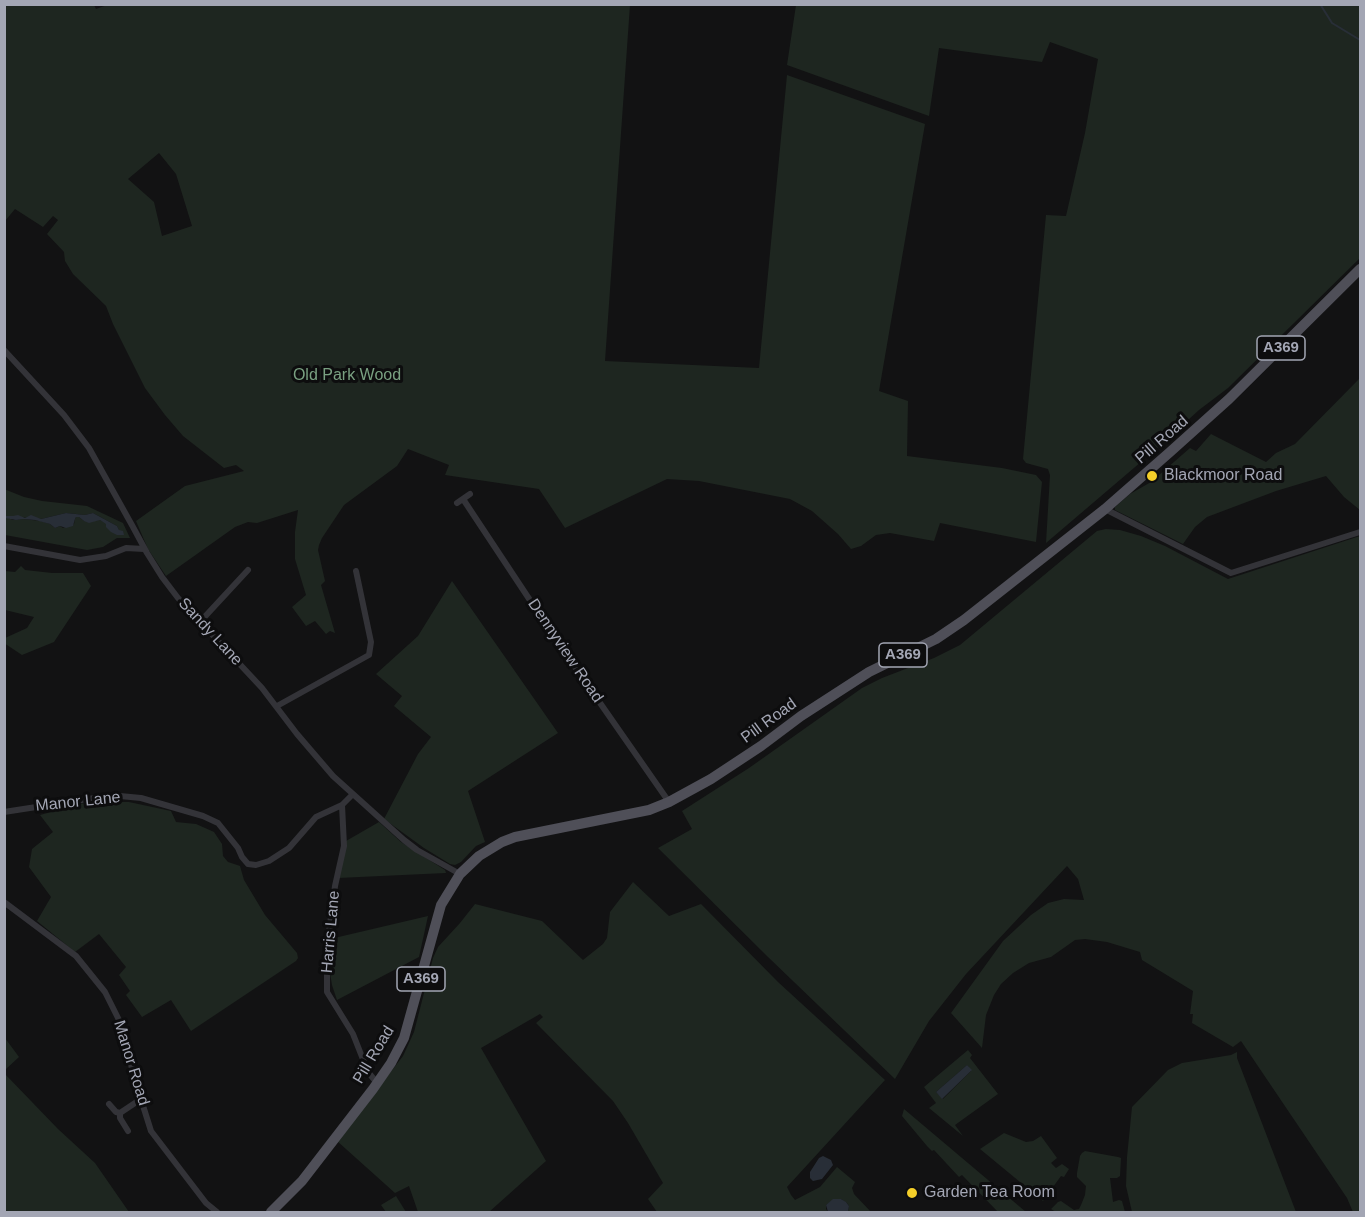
<!DOCTYPE html>
<style>
body{margin:0}
#map{position:relative;width:1365px;height:1217px;overflow:hidden;background:#121213;font-family:Arial,sans-serif}
canvas{display:block}
.frame{position:absolute;inset:0;border:6px solid #a3a6b4;pointer-events:none}
</style>
<div id="map">
<canvas width="1365" height="1217"></canvas>
<div class="frame"></div>
</div>
<script>
const ctx = document.querySelector('canvas').getContext('2d');
ctx.lineJoin = 'round';
function fill(path, color) { ctx.fillStyle = color; ctx.fill(path, 'evenodd'); }
const shape = rows => new Path2D(rows.map(r => 'M' + r).join(''));
function stroke(path, color, width, dash) { ctx.strokeStyle = color; ctx.lineWidth = width; ctx.lineCap = dash ? 'butt' : 'round'; ctx.setLineDash(dash || []); ctx.stroke(path); }
function drawText(font, color, halo, rows, align = 'center') {
  ctx.font = font + ' Arial,sans-serif'; ctx.lineWidth = 6; ctx.setLineDash([]); ctx.textBaseline = 'middle'; ctx.strokeStyle = halo; ctx.fillStyle = color; for (const [text, x, y, turn = 0] of rows) {
    ctx.save(); ctx.translate(x, y); ctx.rotate((+turn || 0) * Math.PI / 180); ctx.textAlign = isNaN(turn) ? turn : align; if (halo) ctx.strokeText(text, 0, 0); ctx.fillText(text, 0, 0); ctx.restore();
  }
}
fill(shape([
 [110,4,630,5,605,361,759,368,787,75,925,124,879,391,908,401,907,456,1002,468,1036,475,1042,482,1036,542,940,523,934,541,890,533,876,535,861,546,851,549,838,534,812,511,790,499,699,481,667,479,565,528,539,489,445,475,449,465,408,449,397,466,344,505,322,538,319,545,318,550,325,581,321,585,335,633,330,631,326,634,315,621,306,626,292,607,306,595,295,559,295,532,298,510,257,523,248,522,235,527,166,576,148,549,136,521,185,486,244,471,236,465,224,468,183,436,165,415,145,388,113,324,106,306,73,274,65,261,64,252,47,234,58,220,53,216,43,227,15,209,5,221,5,5,94,5,96,9],
 [159,153,176,174,192,226,162,236,154,202,128,179],
 [796,5,1360,5,1360,258,1228,388,1199,410,1155,450,1046,543,1050,475,1048,469,1026,463,1023,459,1046,215,1066,216,1085,133,1098,59,1050,42,1042,62,939,48,929,116,787,65],
 [1360,378,1360,510,1344,497,1326,476,1276,491,1207,517,1195,527,1183,544,1115,510,1115,507,1130,494,1151,482,1190,448,1196,451,1211,434,1266,462,1276,453,1295,444],
 [4,489,24,497,42,501,87,506,123,523,130,538,117,538,103,547,87,550,5,535,5,518,6,517,13,520,23,519,41,521,50,524,55,528,60,526,63,528,74,524,75,519,76,517,79,517,84,521,100,520,119,530,117,526,93,513,85,515,66,513,41,519,5,516],
 [1106,529,1120,530,1141,536,1165,546,1228,579,1360,536,1360,1212,1353,1212,1347,1198,1241,1041,1233,1047,1192,1023,1193,1014,1190,1014,1193,991,1142,960,1140,952,1107,942,1085,939,1075,940,1051,957,1029,963,1013,973,1001,984,994,995,986,1015,982,1048,951,1013,1003,941,1031,915,1048,903,1064,899,1084,900,1078,879,1067,866,966,974,929,1021,895,1079,768,957,658,848,692,829,682,811,749,768,862,688,882,678,934,658,960,645,1097,531],
 [21,566,25,570,52,573,83,573,91,586,54,642,22,655,4,643,5,638,27,628,34,617,5,610,5,571,15,572],
 [452,581,558,733,468,791,485,842,476,846,461,862,455,865,450,864,424,848,384,819,418,754,431,737,394,706,402,696,376,674,418,636],
 [88,802,129,802,171,811,176,822,196,824,214,832,222,844,223,856,228,862,240,866,244,880,265,915,297,953,298,958,296,961,191,1031,171,1000,142,1017,126,995,130,991,119,975,126,967,99,934,75,952,37,921,51,897,29,867,32,849,53,832,40,815],
 [379,822,401,842,445,870,446,873,338,878,346,841],
 [633,882,669,916,701,904,778,982,885,1080,787,1187,791,1195,795,1200,820,1187,837,1167,855,1182,852,1188,854,1194,871,1212,848,1212,849,1206,847,1203,841,1199,835,1199,826,1205,826,1209,828,1212,657,1212,648,1199,663,1183,628,1123,613,1101,536,1023,543,1017,540,1014,481,1048,546,1161,489,1212,418,1212,409,1186,395,1193,337,1141,403,1056,414,1032,433,958,438,947,460,923,475,904,542,921,583,960,603,944,607,938,610,912],
 [428,916,419,957,337,1000,332,985,329,967,330,939],
 [5,1038,19,1057,5,1070,4,1070],
 [968,1050,972,1055,970,1058,998,1094,955,1125,963,1136,929,1108,936,1103,924,1087],
 [967,1065,971,1071,943,1099,936,1092],
 [1237,1052,1237,1058,1296,1212,1132,1212,1126,1186,1127,1157,1132,1107,1168,1070,1182,1063,1231,1055],
 [5,1074,58,1129,95,1163,129,1212,5,1212],
 [904,1109,1026,1212,998,1212,962,1175,959,1177,934,1150,932,1151,927,1146,902,1116],
 [1004,1133,1026,1142,1033,1141,1041,1136,1057,1158,1051,1163,1056,1168,1062,1164,1069,1169,1064,1177,1061,1176,1043,1201,980,1149],
 [1085,1151,1118,1157,1121,1158,1120,1176,1117,1178,1110,1178,1113,1202,1119,1200,1122,1201,1125,1212,1056,1212,1051,1209,1058,1202,1061,1201,1074,1210,1079,1209,1081,1205,1085,1195,1086,1186,1077,1177,1077,1173,1080,1156,1082,1153],
 [396,1196,406,1212,386,1212,381,1205]
]), '#1e2620');
fill(shape([
 [66,513,85,515,93,513,117,526,119,530,123,531,124,535,117,535,111,532,106,527,106,524,100,520,89,523,84,521,79,517,76,517,75,519,73,526,66,528,60,526,55,528,50,524,35,520,23,519,16,520,5,518,5,516,13,516,18,515,25,518,31,515,41,519],
 [967,1065,972,1070,942,1099,936,1092],
 [823,1156,831,1160,833,1165,822,1179,813,1181,810,1178,810,1172,819,1158],
 [833,1199,841,1199,846,1202,849,1206,848,1212,828,1212,826,1205]
]), '#282e37');
stroke(shape([
 [1320,4,1332,23,1360,40]
]), '#282e37', 2);
stroke(shape([
 [4,350,64,415,89,448,133,527,147,553,162,577,178,598,262,688,297,734,333,776,404,840,417,850,460,874],
 [463,499,559,644,669,802],
 [457,503,470,494],
 [1105,509,1231,573,1360,532],
 [4,546,80,560,106,556,126,548,144,549],
 [199,623,248,570],
 [277,706,369,655,371,642,356,571],
 [342,805,344,846,335,886,327,948,327,992,353,1034,368,1072,377,1083],
 [4,812,101,797,120,796,141,798,203,816,218,823,238,848,242,857,248,864,256,865,269,861,289,848,316,817,342,805,353,794],
 [4,902,76,956,105,992,122,1026,134,1077,151,1131,206,1203,217,1212],
 [109,1104,116,1112,120,1113,120,1118,128,1131],
 [120,1113,141,1099]
]), '#333338', 6);
stroke(shape([
 [271,1212,302,1181,373,1089,391,1063,404,1038,441,905,460,874,479,856,502,842,515,837,649,810,669,802,711,779,761,746,801,716,869,672,936,639,964,620,1105,509,1170,452,1229,399,1360,269]
]), '#4f4f58', 10);
for (const [x, y, r, color] of [
 [1152,476,6,"#f4ce29"],
 [912,1193,6,"#f4ce29"]
]) { const dot = new Path2D(); dot.arc(x, y, r, 0, 2 * Math.PI); ctx.fillStyle = color; ctx.fill(dot); stroke(dot, '#0d0d0e', 2); }
for (const [x, y, w] of [
 [1281,348,48],
 [903,655,48],
 [421,979,48]
]) { const box = new Path2D(); box.roundRect(x - w / 2, y - 12, w, 24, 4.5); ctx.fillStyle = '#0d0d0e'; ctx.fill(box); stroke(box, '#a3a6b4', 1.5); }
drawText('bold 15px', '#a3a6b4', null, [
 ["A369",1281,348],
 ["A369",903,655],
 ["A369",421,979]
]);
drawText('16px', '#79a081', '#0d0d0e', [
 ["Old Park Wood",347,376]
]);
drawText('16px', '#a3a6b4', '#0d0d0e', [
 ["Pill Road",1162,440,-41],
 ["Sandy Lane",210,632,47],
 ["Dennyview Road",565,651,56],
 ["Pill Road",769,721,-36],
 ["Manor Lane",78,802,-6],
 ["Harris Lane",331,932,-85],
 ["Pill Road",374,1055,-59],
 ["Manor Road",131,1063,73]
]);
drawText('16px', '#a3a6b4', '#0d0d0e', [
 ["Blackmoor Road",1164,476],
 ["Garden Tea Room",924,1193]
], 'left');
</script>
